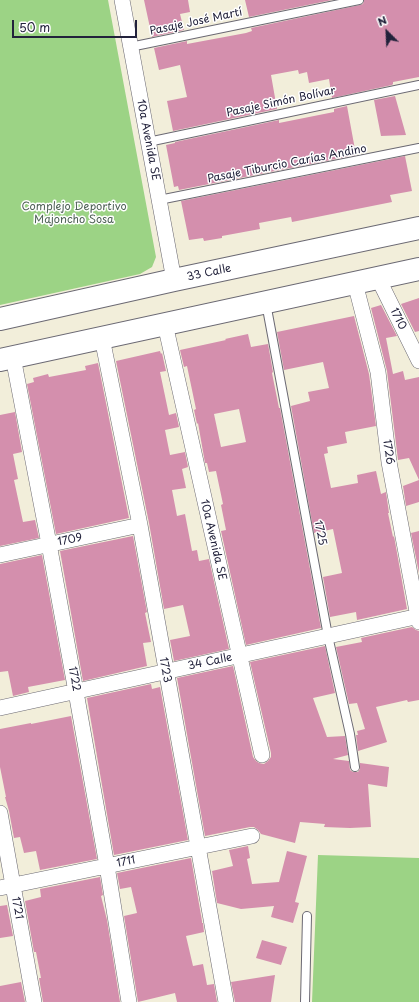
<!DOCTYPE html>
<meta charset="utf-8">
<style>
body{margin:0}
#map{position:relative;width:419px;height:1002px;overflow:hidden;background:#f2eeda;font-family:"Playpen Sans",sans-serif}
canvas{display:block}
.north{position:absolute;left:367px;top:12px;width:40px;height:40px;-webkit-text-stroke:3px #fff;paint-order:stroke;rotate:336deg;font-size:11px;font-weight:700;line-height:16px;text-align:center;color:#22223b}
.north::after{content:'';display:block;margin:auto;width:14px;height:18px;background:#22223b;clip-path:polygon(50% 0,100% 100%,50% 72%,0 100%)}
.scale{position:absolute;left:12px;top:20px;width:125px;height:18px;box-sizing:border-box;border:2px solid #22223b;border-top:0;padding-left:5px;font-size:12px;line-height:14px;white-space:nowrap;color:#22223b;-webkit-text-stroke:3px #fff;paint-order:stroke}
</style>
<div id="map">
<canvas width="419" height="1002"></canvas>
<div class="north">N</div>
<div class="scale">50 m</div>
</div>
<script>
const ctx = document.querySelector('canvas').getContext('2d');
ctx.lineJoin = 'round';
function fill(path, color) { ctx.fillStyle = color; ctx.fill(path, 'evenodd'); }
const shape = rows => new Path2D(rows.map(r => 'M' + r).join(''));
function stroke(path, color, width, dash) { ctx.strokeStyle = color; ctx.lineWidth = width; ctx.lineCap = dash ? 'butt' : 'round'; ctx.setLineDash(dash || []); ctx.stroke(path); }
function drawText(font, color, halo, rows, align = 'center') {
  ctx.font = font + ' "Playpen Sans",sans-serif'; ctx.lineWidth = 3; ctx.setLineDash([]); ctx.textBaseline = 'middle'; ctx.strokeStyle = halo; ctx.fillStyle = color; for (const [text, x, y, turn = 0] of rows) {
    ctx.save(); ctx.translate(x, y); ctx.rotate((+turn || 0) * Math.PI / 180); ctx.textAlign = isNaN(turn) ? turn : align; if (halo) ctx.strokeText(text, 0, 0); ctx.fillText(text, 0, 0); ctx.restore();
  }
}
fill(shape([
 [0,0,108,0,156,257,152,267,140,274,0,305],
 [318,855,419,858,419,1002,312,1002]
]), '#9cd385');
fill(shape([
 [144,0,188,0,190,12,180,14,184,30,152,37],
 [245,0,332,0,249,17],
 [364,0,419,0,419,77,393,82,393,84,392,85,332,98,329,79,309,83,307,72,299,74,298,70,271,75,277,109,173,131,167,101,187,97,180,65,159,70,154,48,187,41,187,44,246,33,252,31,251,28,360,5,363,4],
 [395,96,406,135,381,136,374,100],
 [347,106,356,155,179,190,178,186,174,187,166,145,175,143,175,142,279,120,279,123,334,112,334,109],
 [405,156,412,191,390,195,392,202,292,222,291,217,259,223,260,229,222,236,222,238,204,241,203,238,189,240,181,201],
 [419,298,419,331,415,332,401,304],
 [381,305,397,336,386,338,393,374,403,371,405,380,419,377,419,502,406,506,403,486,419,480,409,458,398,460,387,371,371,308],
 [354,316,369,374,376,426,345,432,347,443,327,447,328,453,324,454,331,488,358,483,357,475,376,471,381,494,386,492,389,513,388,513,393,537,394,536,407,609,357,620,356,612,330,617,323,577,342,573,333,529,314,533,291,406,310,401,308,392,329,388,323,362,284,370,277,332],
 [248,334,251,347,268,344,273,372,272,373,279,408,280,408,321,628,246,645,221,531,226,530,221,505,223,504,216,471,209,472,207,463,205,463,198,423,197,424,194,410,196,409,187,366,184,367,180,350,226,340,225,339],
 [239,409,246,442,221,447,214,414],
 [160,351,161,354,162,353,166,371,160,372,169,415,176,413,179,427,165,430,170,455,185,452,188,467,182,469,186,488,172,490,177,516,185,514,192,551,197,550,199,561,209,559,229,649,174,661,170,640,190,636,183,605,164,609,149,523,116,361],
 [98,363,129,518,56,534,27,384,34,382,33,378,48,374,49,377,86,370,85,366],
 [15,412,22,452,13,454,18,479,14,480,23,522,35,520,39,538,0,546,0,415],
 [419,531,419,573,411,533],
 [133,536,147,612,145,613,151,642,143,643,147,666,83,681,60,551],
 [42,555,65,680,28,687,29,692,13,696,8,671,0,672,0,564],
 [412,627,416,630,419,631,419,700,408,702,407,700,376,707,387,742,358,751,356,735,358,735,357,731,365,729,357,703,349,704,336,647,362,642,361,638],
 [325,646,335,693,313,698,327,737,345,736,348,755,333,759,349,761,350,770,353,772,358,772,360,769,360,763,389,767,387,787,368,784,371,827,350,828,324,827,325,824,300,822,295,843,261,834,258,830,254,827,250,827,205,836,177,678,233,666,253,757,256,761,259,763,264,764,268,761,271,757,271,753,250,662],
 [151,684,152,689,160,687,188,840,114,855,87,698],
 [71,716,97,859,40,870,36,851,24,853,20,837,14,838,9,811,5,797,6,797,0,767,0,729,31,723,31,724],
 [248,846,250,858,247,859,252,884,279,882,287,851,307,856,295,902,299,903,293,923,271,917,274,906,241,909,217,903,212,871,233,866,229,850],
 [191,858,202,921,202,923,203,923,204,932,186,936,193,966,203,964,207,985,214,984,217,1002,177,1002,175,993,138,1002,124,916,137,913,131,887,120,889,117,873],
 [100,877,103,895,101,896,107,920,120,1002,43,1002,39,978,41,978,36,952,34,952,25,901,41,897,40,889],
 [7,905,13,936,0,938,0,906],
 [262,940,287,947,281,965,256,958],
 [275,975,271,1002,235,1002,231,982],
 [21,982,25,1002,0,1002,0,986]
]), '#d48fad');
const service = shape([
 [130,47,359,0],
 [148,142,419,85],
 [159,200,419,148],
 [266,303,328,636,350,734,355,767],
 [305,1002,307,916]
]);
const minor = shape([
 [122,0,174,280],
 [378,278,419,361],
 [355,283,378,372,389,462,419,622],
 [165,324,262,755],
 [102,338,140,525,226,1002],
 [13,357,49,544,76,692,107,866,129,1002],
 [0,555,140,525],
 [0,708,419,616],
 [0,813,34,1002],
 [0,888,252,836]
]);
const primary = shape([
 [0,319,174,280,419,228],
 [0,360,419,269]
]);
stroke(service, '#6b6973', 10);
stroke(minor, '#6b6973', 16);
stroke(primary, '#6b6973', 24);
stroke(service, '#fff', 8);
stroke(minor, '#fff', 15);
stroke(primary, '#fff', 22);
drawText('11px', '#22223b', '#fff', [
 ["Pasaje José Martí",196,22,-12],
 ["Pasaje Simón Bolívar",281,102,-12],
 ["10a Avenida SE",148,140,79],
 ["Pasaje Tiburcio Carías Andino",287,164,-11],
 ["33 Calle",209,273,-12],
 ["1710",398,319,63],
 ["1726",388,452,82],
 ["1725",320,533,79],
 ["1709",70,540,-12],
 ["10a Avenida SE",213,540,77],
 ["34 Calle",210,662,-12],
 ["1723",165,670,80],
 ["1722",74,679,80],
 ["1711",126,862,-12],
 ["1721",17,908,80]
]);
drawText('11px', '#4d6055', '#fff', [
 ["Complejo Deportivo",74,207],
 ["Majoncho Sosa",74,220]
]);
</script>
